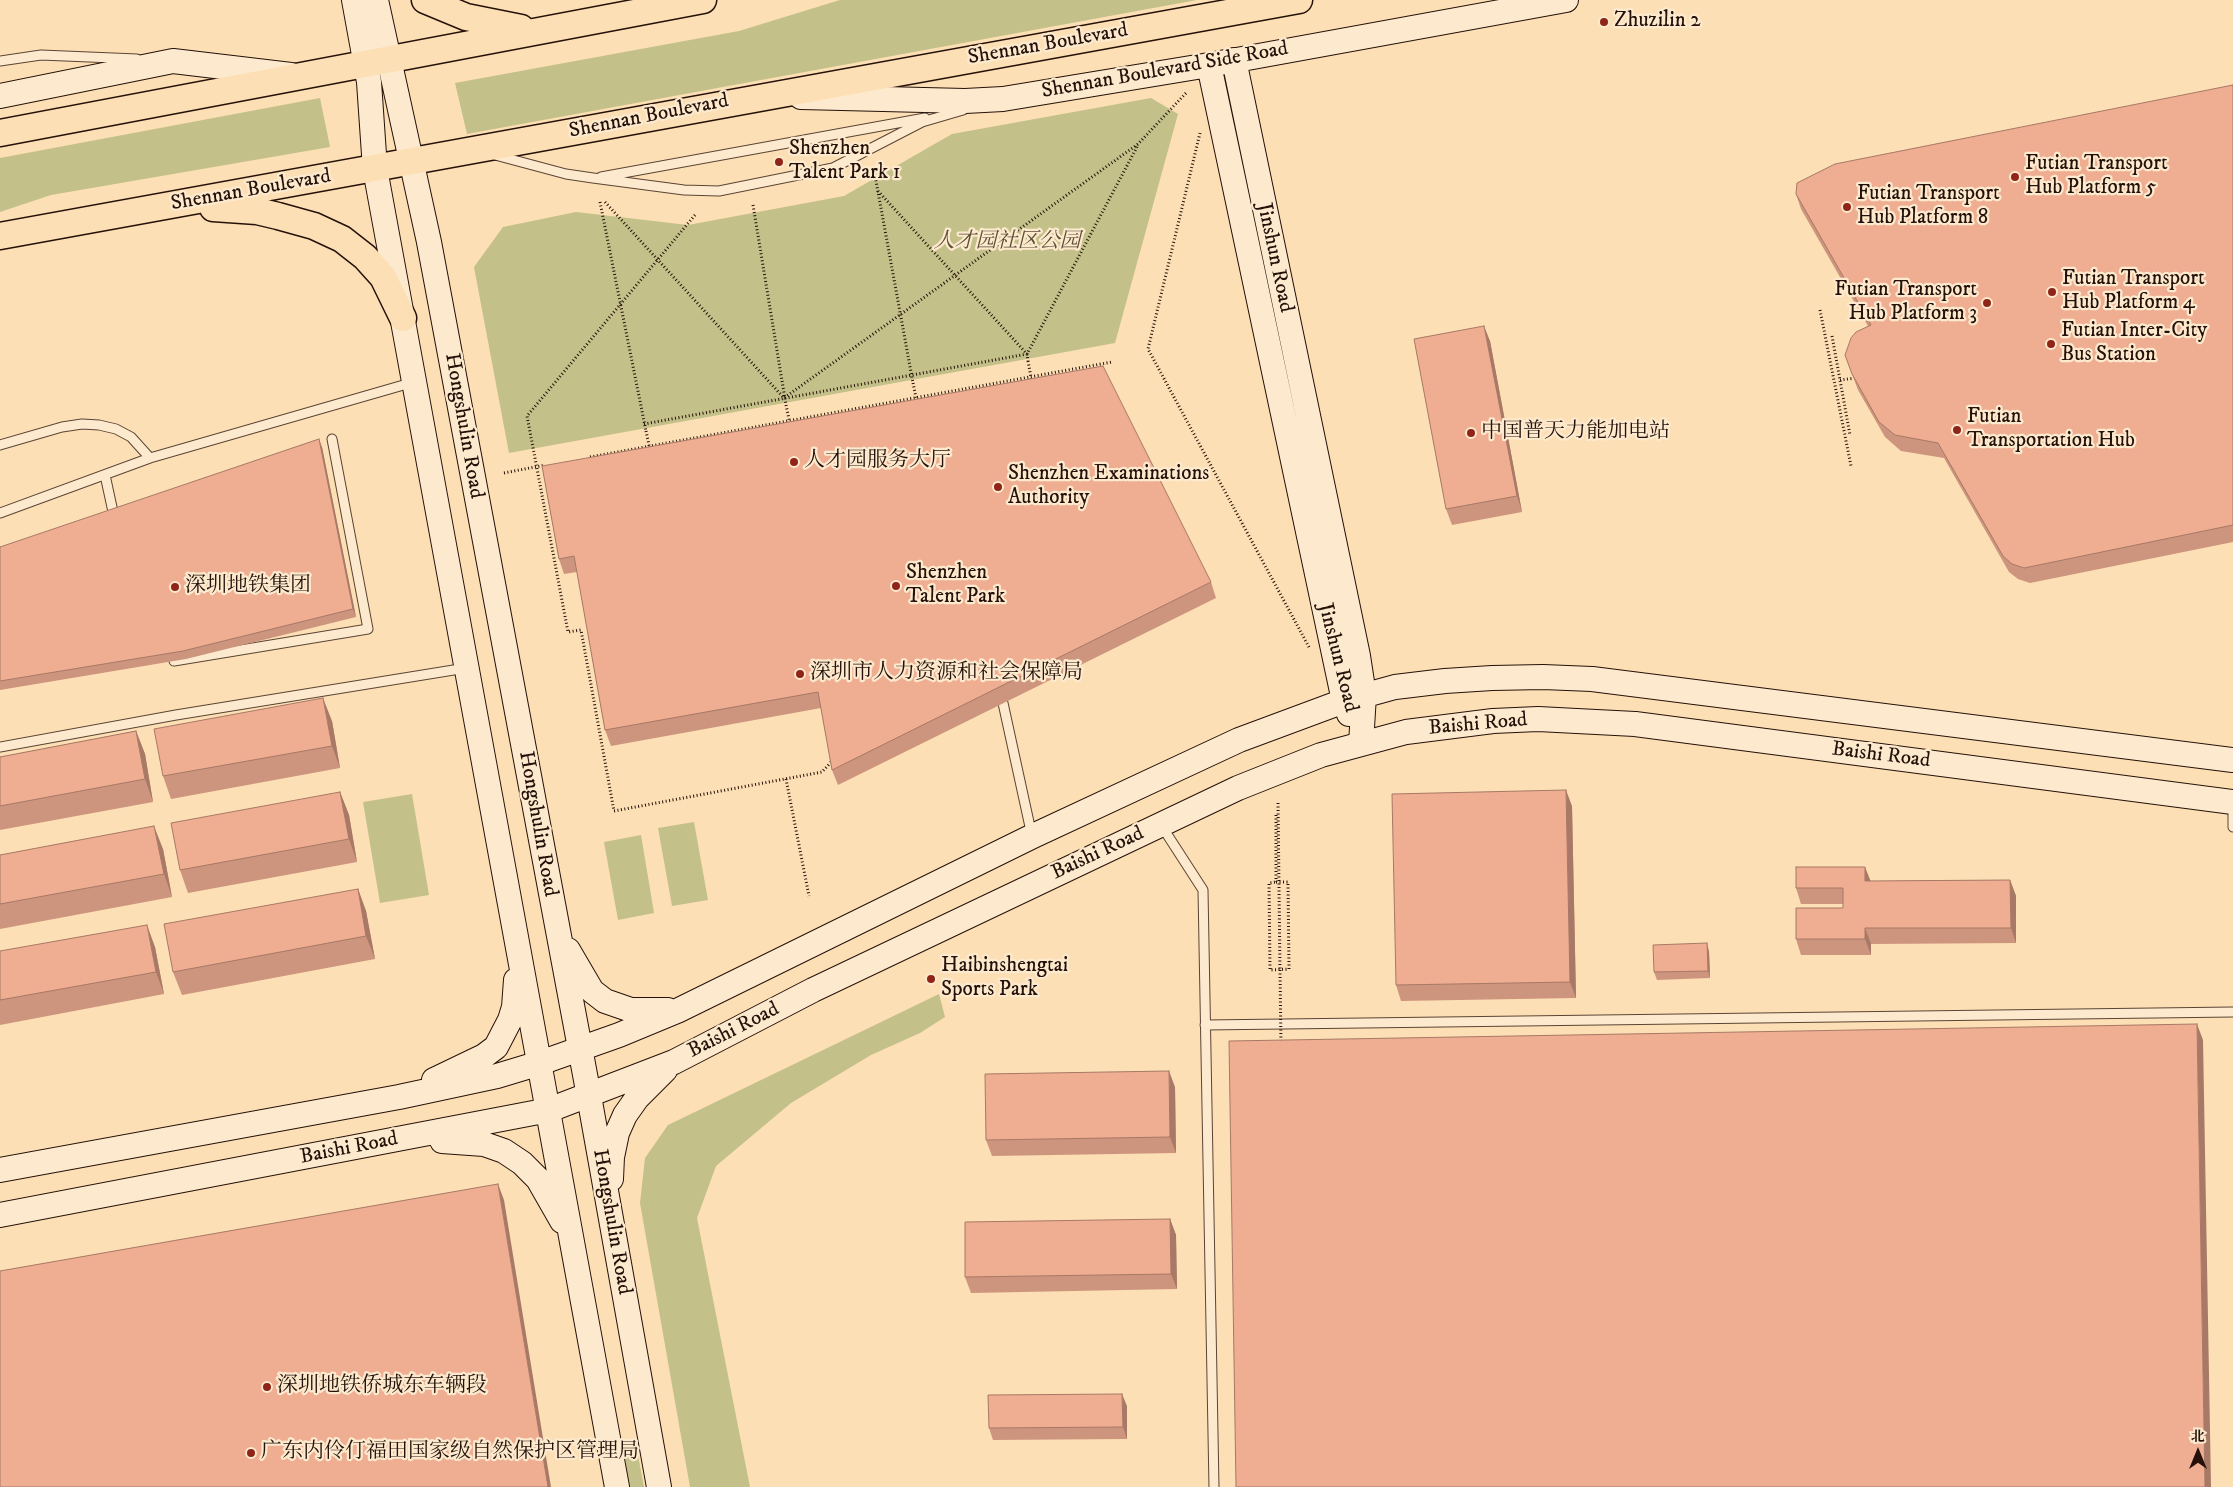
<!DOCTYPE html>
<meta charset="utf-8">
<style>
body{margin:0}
#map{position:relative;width:2233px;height:1487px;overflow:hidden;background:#fcdfb4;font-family:"IM FELL DW Pica","Noto Serif SC",serif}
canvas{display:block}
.north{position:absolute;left:2173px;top:1427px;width:50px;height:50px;-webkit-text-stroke:4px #fdeace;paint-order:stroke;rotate:0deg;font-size:14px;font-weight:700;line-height:20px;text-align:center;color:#251109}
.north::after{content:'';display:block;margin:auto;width:18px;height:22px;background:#251109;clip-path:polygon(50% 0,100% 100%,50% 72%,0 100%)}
</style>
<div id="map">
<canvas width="2233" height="1487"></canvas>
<div class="north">北</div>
</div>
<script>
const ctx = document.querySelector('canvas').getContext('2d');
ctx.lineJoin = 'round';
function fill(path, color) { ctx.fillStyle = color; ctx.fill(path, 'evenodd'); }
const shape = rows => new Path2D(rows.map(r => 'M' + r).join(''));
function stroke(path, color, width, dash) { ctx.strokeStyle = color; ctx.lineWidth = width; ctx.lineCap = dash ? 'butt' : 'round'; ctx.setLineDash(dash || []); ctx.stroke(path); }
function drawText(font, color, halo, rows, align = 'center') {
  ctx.font = font + ' "IM FELL DW Pica","Noto Serif SC",serif'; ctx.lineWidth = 4.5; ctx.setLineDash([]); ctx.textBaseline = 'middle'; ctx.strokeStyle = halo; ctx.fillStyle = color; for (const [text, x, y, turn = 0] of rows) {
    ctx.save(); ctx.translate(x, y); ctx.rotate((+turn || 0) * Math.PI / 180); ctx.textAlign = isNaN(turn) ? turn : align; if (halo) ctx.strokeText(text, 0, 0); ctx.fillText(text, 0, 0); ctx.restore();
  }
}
fill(shape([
 [840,0,1197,0,467,134,455,83,739,31],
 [320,98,330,147,51,195,0,212,0,158],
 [1151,98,1178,114,1115,343,509,453,474,267,503,227,576,212,688,225,844,196,952,134],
 [412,794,429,895,380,903,363,802],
 [694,822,708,900,672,906,658,828],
 [641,835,654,913,618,920,604,842],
 [939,994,945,1017,920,1033,871,1055,791,1103,716,1166,697,1218,750,1487,690,1487,640,1203,645,1158,668,1125],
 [618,1445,636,1445,644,1487,625,1487]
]), '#c4c089');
const lane = shape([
 [0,61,41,55,137,59],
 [495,155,566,174,593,178,684,190,719,191,833,168,922,122,963,110],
 [601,177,925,118],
 [0,445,62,427,82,424,99,425,116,429,131,437,150,458],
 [105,475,115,521],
 [0,513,150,458,414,382],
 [174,661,368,629,332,439],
 [1003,703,1032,836],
 [0,747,176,715,466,668],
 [2233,802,2233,827],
 [1161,825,1203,890,1214,1487],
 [1205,1025,2233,1012]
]);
const secondary = shape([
 [354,0,369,82,375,169,617,1487],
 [376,0,429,242,589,1096,659,1487],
 [1234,60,1358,656,1364,695,1361,744],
 [1209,65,1344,701,1349,714],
 [0,96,173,61,291,75],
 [801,97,965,101,1003,99,1209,65,1566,0],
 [568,950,592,991,605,1001,631,1010,668,1010],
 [434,1080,484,1056,496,1047,510,1020,514,1007,516,980],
 [442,1141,484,1144,504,1151,522,1163,538,1179,562,1221],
 [0,1170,399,1097,497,1076,540,1063,619,1035,677,1011,1033,836,1239,740,1344,701,1395,687,1445,681,1492,678,1543,677,1592,679,2233,760],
 [611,1179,612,1157,617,1133,625,1115,637,1098,665,1070],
 [0,1215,549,1110,674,1062,813,990,1238,788,1321,755,1406,732,1493,721,1538,719,1635,724,2233,802]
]);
const primary = shape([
 [425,0,466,17,521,28],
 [0,133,703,0],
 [213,208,257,211,278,216,314,226,342,239,365,257,383,277,403,318],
 [0,236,1299,0]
]);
stroke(lane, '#5b4434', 11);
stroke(secondary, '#251109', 26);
stroke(primary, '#251109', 29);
stroke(shape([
 [1200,133,1148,349,1310,649],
 [874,170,913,383],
 [878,191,1027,354,1028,361],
 [600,202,646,431],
 [605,202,784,398,1138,144,1186,93],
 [753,205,786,405],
 [695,215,527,416,568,632,581,630,614,811,822,772,833,760],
 [1820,310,1851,466],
 [1832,336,1850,435],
 [1840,380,1856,378],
 [644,424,1027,354,1138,145],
 [590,457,1112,362],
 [504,473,545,465],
 [786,779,809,896],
 [1278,803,1280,970],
 [1276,815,1276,882]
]), '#251109', 3, [1, 2.5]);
stroke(lane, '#fdeace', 9);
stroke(secondary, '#fdeace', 24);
stroke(primary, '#fcdfb4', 26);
stroke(shape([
 [1028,361,1032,383],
 [913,383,917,402],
 [786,405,790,424],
 [646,431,650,450],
 [1276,882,1288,882,1289,969,1270,970,1269,883,1276,882],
 [1280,970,1281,1044]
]), '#251109', 3, [1, 2.5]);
fill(shape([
 [2233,85,2233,542,2030,583,2018,579,2009,572,1944,458,1901,451,1885,437,1858,390,1845,355,1868,326,1801,209,1796,194],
 [1490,341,1522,512,1452,525,1446,509],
 [322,447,356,617,186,659,0,690,0,547],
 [542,466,1211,582,1216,598,838,785,832,770,821,708,611,746,605,730,577,572,564,574,559,559],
 [332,721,340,768,171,799,163,776],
 [136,731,145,754,153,802,0,830,0,757],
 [340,792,349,815,357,862,188,893,180,870],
 [1572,806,1576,998,1401,1001,1396,985],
 [163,849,172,897,0,929,0,855],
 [2010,880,2016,896,2016,943,1871,944,1871,955,1801,955,1796,939,1843,908,1843,904,1801,904,1796,888,1870,881],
 [358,889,366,911,375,959,182,995,173,972],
 [155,947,164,994,0,1025,0,951],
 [1709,951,1710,978,1657,980,1654,972],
 [1175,1087,1176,1153,992,1156,986,1140],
 [1170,1219,1176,1235,1177,1289,971,1293,965,1277],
 [1127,1406,1127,1439,993,1440,989,1428]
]), '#ce957e');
fill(shape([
 [1484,326,1490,341,1522,512,1517,496],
 [319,439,322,447,356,617,353,609],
 [323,698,332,721,340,768,332,746],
 [136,731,145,754,153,802,145,779],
 [1566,790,1572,806,1576,998,1570,982],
 [340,792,349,815,357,862,349,839],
 [154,826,163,849,172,897,164,874],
 [1865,867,1871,882,1865,881],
 [2010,880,2016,896,2016,943,2011,928],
 [358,889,366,911,375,959,366,936],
 [147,925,155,947,164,994,156,972],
 [1865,928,1871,944,1871,955,1865,939],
 [1707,943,1709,951,1710,978,1708,971],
 [2197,1024,2203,1040,2211,1487,2205,1487],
 [1169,1071,1175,1087,1176,1153,1170,1137],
 [498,1184,504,1200,551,1487,548,1487],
 [1170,1219,1176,1235,1177,1289,1171,1274],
 [1122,1394,1127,1406,1127,1439,1123,1427]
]), '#a77966');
const building = shape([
 [2233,85,2233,525,2024,568,2012,564,2003,556,1938,443,1895,435,1879,422,1852,374,1845,355,1851,338,1856,332,1871,325,1796,194,1797,183,1835,164,2233,85],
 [1484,326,1517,496,1446,509,1414,339,1484,326],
 [1103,366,1211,582,832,770,818,692,605,730,574,556,559,559,542,466,1103,366],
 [319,439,353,609,183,651,0,681,0,547,319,439],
 [323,698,332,746,163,776,154,729,323,698],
 [136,731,145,779,0,806,0,757,136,731],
 [1566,790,1570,982,1396,985,1392,794,1566,790],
 [340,792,349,839,180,870,171,823,340,792],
 [154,826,164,874,0,904,0,855,154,826],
 [1796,867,1865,867,1865,881,2010,880,2011,928,1865,928,1865,939,1796,939,1796,908,1843,908,1843,888,1796,888,1796,867],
 [358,889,366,936,173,972,164,924,358,889],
 [147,925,156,972,0,1000,0,951,147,925],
 [1707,943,1708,971,1654,972,1653,945,1707,943],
 [2197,1024,2205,1487,1236,1487,1229,1041,2197,1024],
 [1169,1071,1170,1137,986,1140,985,1074,1169,1071],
 [498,1184,548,1487,0,1487,0,1271,498,1184],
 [1170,1219,1171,1274,965,1277,965,1222,1170,1219],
 [1122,1394,1123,1427,989,1428,988,1395,1122,1394]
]);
fill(building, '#efad92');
stroke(building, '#a77966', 1);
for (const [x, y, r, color] of [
 [1604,22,5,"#8f2418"],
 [779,162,5,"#8f2418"],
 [2015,177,5,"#8f2418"],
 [1847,207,5,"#8f2418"],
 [2052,292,5,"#8f2418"],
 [1987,303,5,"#8f2418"],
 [2051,344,5,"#8f2418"],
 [1957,430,5,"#8f2418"],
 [1471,433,5,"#8f2418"],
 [794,462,5,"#8f2418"],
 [998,487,5,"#8f2418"],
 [896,586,5,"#8f2418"],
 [175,587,5,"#8f2418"],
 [800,674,5,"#8f2418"],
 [931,979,5,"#8f2418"],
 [267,1387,5,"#8f2418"],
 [251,1453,5,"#8f2418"]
]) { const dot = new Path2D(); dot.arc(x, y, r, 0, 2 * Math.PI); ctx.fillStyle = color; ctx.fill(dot); stroke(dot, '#fdeace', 2); }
drawText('21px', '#251109', '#fdeace', [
 ["Zhuzilin 2",1614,22],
 ["Shenzhen",789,150],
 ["Talent Park 1",789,174],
 ["Futian Transport",2025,165],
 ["Hub Platform 5",2025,189],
 ["Futian Transport",1857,195],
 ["Hub Platform 8",1857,219],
 ["Futian Transport",2062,280],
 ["Hub Platform 4",2062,304],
 ["Futian Transport",1977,291,"right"],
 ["Hub Platform 3",1977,315,"right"],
 ["Futian Inter-City",2061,332],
 ["Bus Station",2061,356],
 ["Futian",1967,418],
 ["Transportation Hub",1967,442],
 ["中国普天力能加电站",1481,433],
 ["人才园服务大厅",804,462],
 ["Shenzhen Examinations",1008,475],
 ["Authority",1008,499],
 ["Shenzhen",906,574],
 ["Talent Park",906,598],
 ["深圳地铁集团",185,587],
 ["深圳市人力资源和社会保障局",810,674],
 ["Haibinshengtai",941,967],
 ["Sports Park",941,991],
 ["深圳地铁侨城东车辆段",277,1387],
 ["广东内伶仃福田国家级自然保护区管理局",261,1453]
], 'left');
drawText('21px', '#251109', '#fdeace', [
 ["Shennan Boulevard",1048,45,-10],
 ["Shennan Boulevard Side Road",1165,71,-10],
 ["Shennan Boulevard",649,117,-11],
 ["Shennan Boulevard",251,191,-10],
 ["Jinshun Road",1274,258,78],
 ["Hongshulin Road",463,426,80],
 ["Jinshun Road",1337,658,76],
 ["Baishi Road",1478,725,-5],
 ["Baishi Road",1881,756,7],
 ["Hongshulin Road",537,824,80],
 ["Baishi Road",1098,854,-25],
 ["Baishi Road",734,1031,-27],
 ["Baishi Road",349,1149,-11],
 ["Hongshulin Road",611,1222,80]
]);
drawText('italic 21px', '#5d4e36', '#fdeace', [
 ["人才园社区公园",1007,243]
]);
</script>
